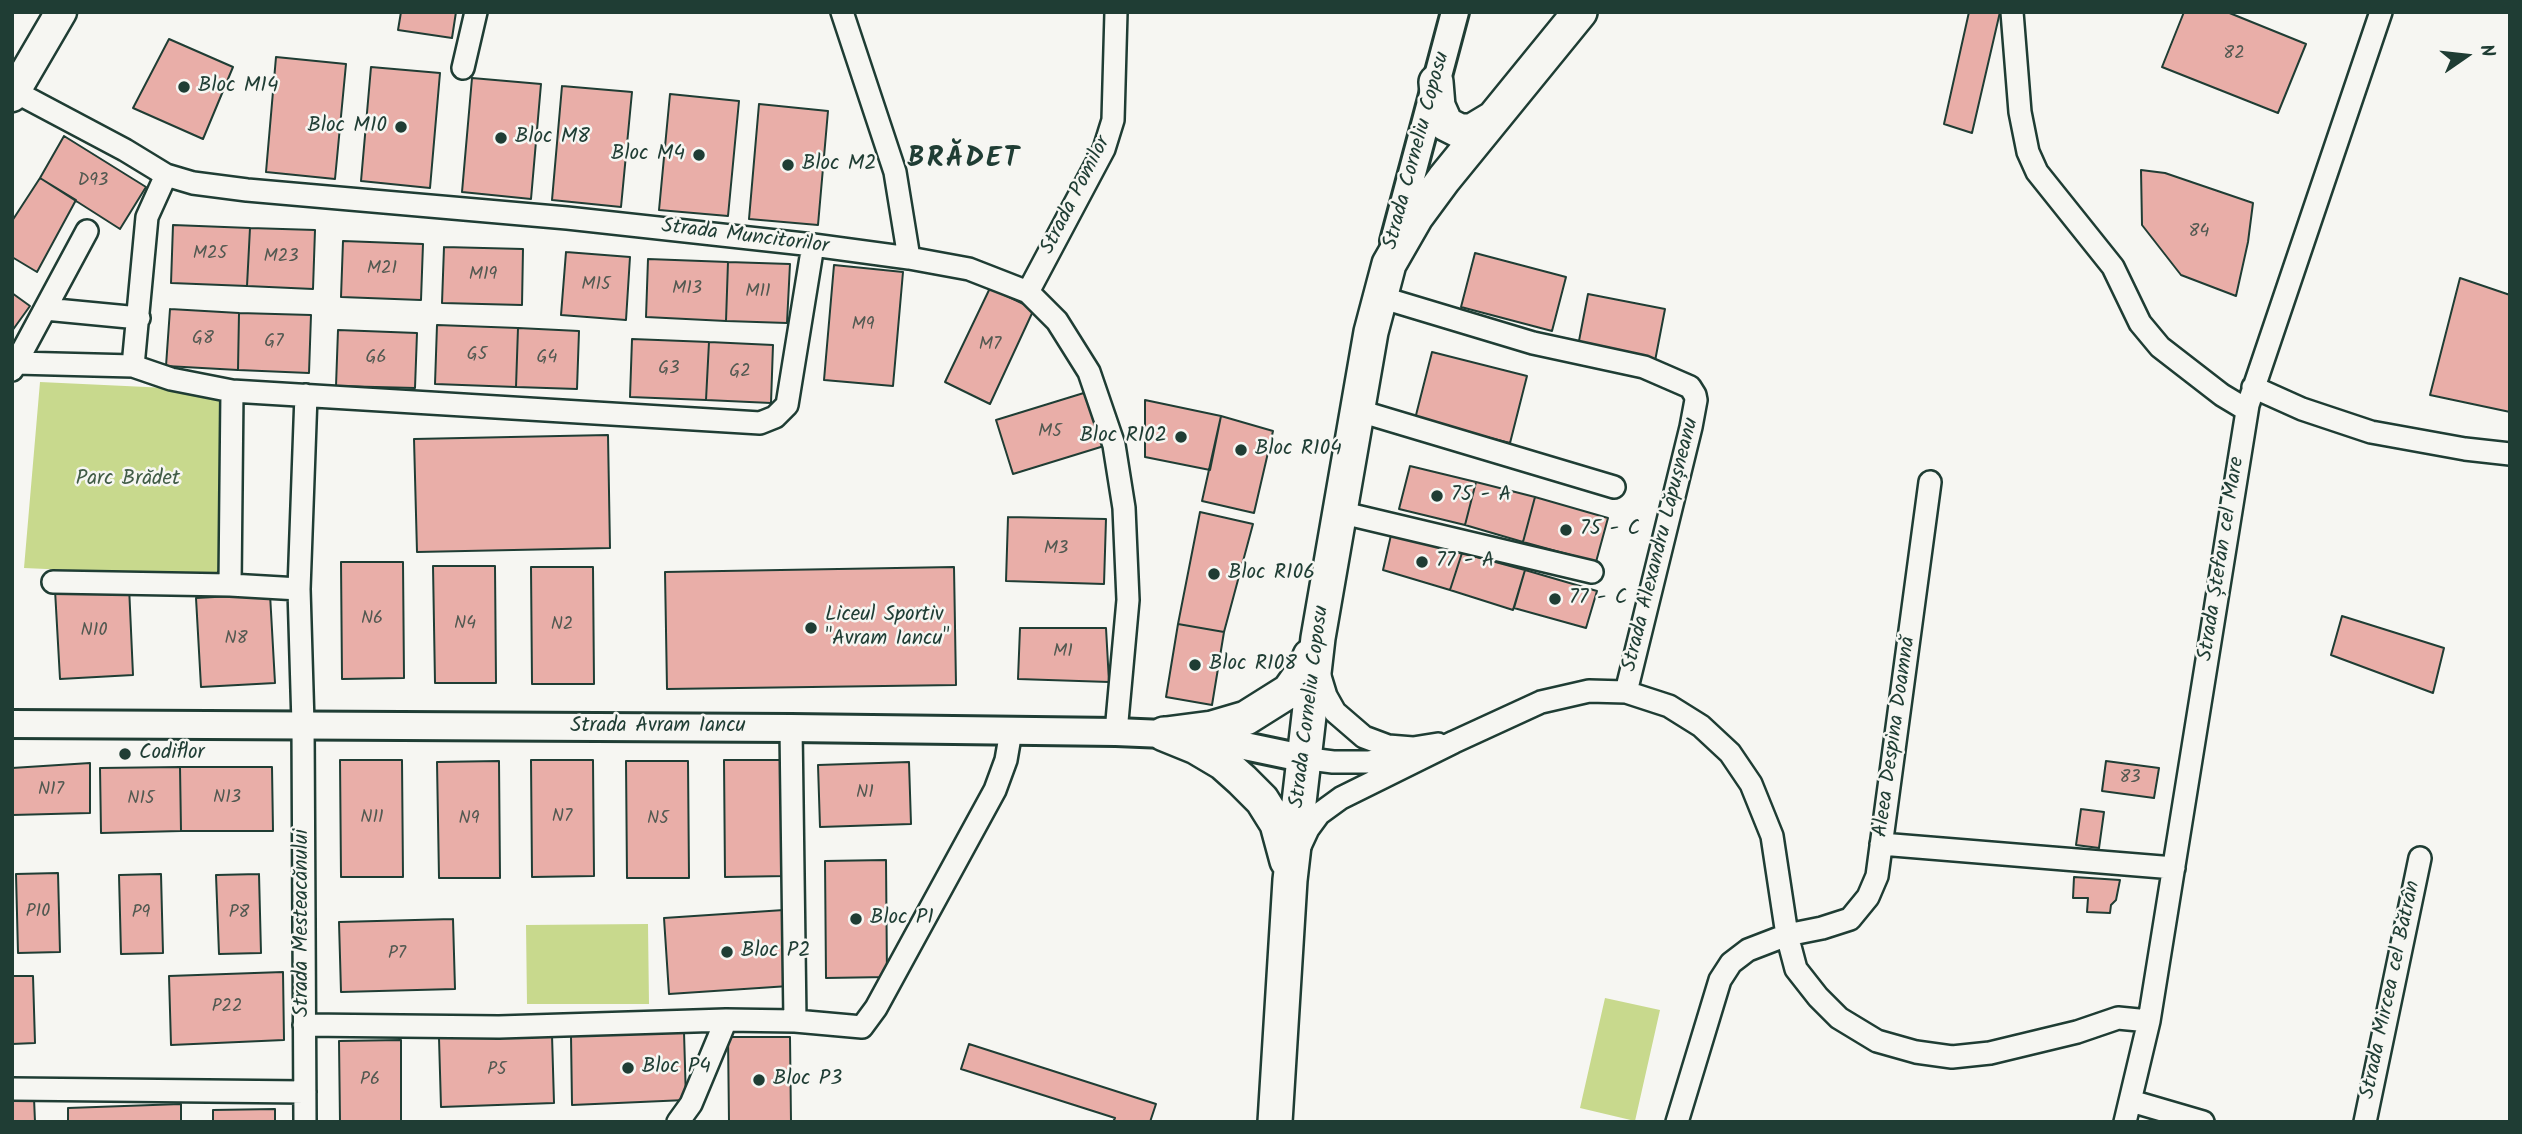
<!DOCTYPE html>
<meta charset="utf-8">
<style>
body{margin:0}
#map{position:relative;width:2522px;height:1134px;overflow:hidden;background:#f6f6f2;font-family:Kalam,sans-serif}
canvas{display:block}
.frame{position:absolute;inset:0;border:14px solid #1f3d34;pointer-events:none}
.north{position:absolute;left:2431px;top:21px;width:70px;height:70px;-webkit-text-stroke:5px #f6f6f2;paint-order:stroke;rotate:76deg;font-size:19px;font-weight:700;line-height:28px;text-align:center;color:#1f3d34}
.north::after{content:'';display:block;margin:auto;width:24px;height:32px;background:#1f3d34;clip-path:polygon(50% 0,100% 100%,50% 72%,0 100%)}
</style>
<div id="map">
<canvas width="2522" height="1134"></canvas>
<div class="frame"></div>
<div class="north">N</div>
</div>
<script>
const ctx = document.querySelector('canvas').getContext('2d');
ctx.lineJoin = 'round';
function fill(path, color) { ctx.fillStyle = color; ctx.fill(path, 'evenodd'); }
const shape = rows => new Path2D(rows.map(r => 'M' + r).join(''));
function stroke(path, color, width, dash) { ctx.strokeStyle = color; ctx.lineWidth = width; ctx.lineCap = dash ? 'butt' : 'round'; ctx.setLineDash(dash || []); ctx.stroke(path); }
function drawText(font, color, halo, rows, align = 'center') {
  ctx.font = font + ' Kalam,sans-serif'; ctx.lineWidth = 5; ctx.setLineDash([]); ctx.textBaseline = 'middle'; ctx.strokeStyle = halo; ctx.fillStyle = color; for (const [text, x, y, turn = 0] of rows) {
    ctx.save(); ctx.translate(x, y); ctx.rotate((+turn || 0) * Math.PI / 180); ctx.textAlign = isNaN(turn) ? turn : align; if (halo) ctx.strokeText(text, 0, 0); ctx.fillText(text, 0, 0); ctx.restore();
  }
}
fill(shape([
 [40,382,232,391,223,577,24,568],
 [648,924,649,1004,527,1004,526,925],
 [1605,998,1660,1010,1635,1121,1580,1108]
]), '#c8d98d');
const building = shape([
 [401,12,456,12,452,38,398,30,401,12],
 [1969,12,2000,12,1972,133,1944,124,1969,12],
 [2184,12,2227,12,2306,44,2278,113,2162,67,2184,12],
 [169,39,233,67,203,139,133,108,169,39],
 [276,57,346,64,335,179,266,172,276,57],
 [371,67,440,73,430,188,361,181,371,67],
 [472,78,541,84,531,199,462,192,472,78],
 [562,86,632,92,621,207,552,200,562,86],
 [670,94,739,101,728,216,659,210,670,94],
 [759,104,828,111,818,225,749,219,759,104],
 [64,136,146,187,120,229,40,178,64,136],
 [2141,170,2165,173,2253,203,2248,242,2236,296,2181,275,2142,225,2141,170],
 [40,178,76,200,37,272,12,257,12,221,40,178],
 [173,225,250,228,247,286,171,283,173,225],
 [250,228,315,230,313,289,247,286,250,228],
 [343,241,423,244,421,300,341,297,343,241],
 [444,247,523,249,522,305,442,303,444,247],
 [566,252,630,257,626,320,561,315,566,252],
 [1475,253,1566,277,1552,331,1461,307,1475,253],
 [648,259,728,262,726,321,646,317,648,259],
 [728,262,790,264,787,323,726,321,728,262],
 [834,265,903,272,893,386,824,380,834,265],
 [2460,278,2510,295,2510,412,2430,395,2460,278],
 [990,288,1034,309,990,404,945,382,990,288],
 [12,293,30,306,12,331,12,293],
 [1588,294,1665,309,1655,361,1578,346,1588,294],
 [170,309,239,313,238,370,166,366,170,309],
 [239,313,311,315,309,373,238,370,239,313],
 [437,325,518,328,516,387,435,384,437,325],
 [518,328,579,331,577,389,516,387,518,328],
 [338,330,417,333,415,388,336,386,338,330],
 [632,339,709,342,706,400,630,397,632,339],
 [709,342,773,345,771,403,706,400,709,342],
 [1432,352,1527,376,1510,443,1415,419,1432,352],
 [1087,392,1104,446,1013,474,996,420,1087,392],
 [1145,400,1221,416,1210,470,1145,457,1145,400],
 [1221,416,1273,431,1254,513,1202,501,1221,416],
 [608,435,610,548,417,552,414,439,608,435],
 [1410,466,1476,482,1465,525,1399,509,1410,466],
 [1476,482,1535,497,1523,542,1465,525,1476,482],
 [1535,497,1608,518,1596,562,1523,542,1535,497],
 [1200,512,1253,524,1224,632,1178,624,1200,512],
 [1008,517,1106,519,1104,584,1006,581,1008,517],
 [1391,535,1462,553,1450,590,1383,570,1391,535],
 [1462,553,1525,570,1513,610,1450,590,1462,553],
 [341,562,403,562,404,678,342,679,341,562],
 [433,566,495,566,496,683,435,683,433,566],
 [531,567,593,567,594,684,532,684,531,567],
 [954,567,956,685,667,689,665,572,954,567],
 [1525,570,1597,591,1586,628,1514,608,1525,570],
 [129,586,133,675,60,679,55,590,129,586],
 [270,594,275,683,201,687,196,598,270,594],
 [2342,616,2444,648,2433,693,2331,655,2342,616],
 [1178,624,1224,632,1212,705,1166,697,1178,624],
 [1020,628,1106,628,1109,682,1018,679,1020,628],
 [340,760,402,760,403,877,341,877,340,760],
 [531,760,593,760,594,876,532,877,531,760],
 [724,760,786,760,787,876,725,877,724,760],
 [499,761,500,878,439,878,437,762,499,761],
 [626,761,688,761,689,878,627,878,626,761],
 [2106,761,2159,768,2154,798,2102,791,2106,761],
 [909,762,911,824,820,827,818,765,909,762],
 [90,763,90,813,12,815,12,768,90,763],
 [180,767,272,767,273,831,181,831,180,767],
 [180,767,181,831,101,833,100,768,180,767],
 [2081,809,2104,812,2099,848,2076,845,2081,809],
 [886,860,887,977,826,978,825,861,886,860],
 [58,873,60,952,18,953,16,874,58,873],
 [161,874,163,953,121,954,119,875,161,874],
 [259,874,261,953,219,954,216,875,259,874],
 [2074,877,2120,880,2116,900,2111,905,2110,913,2087,912,2088,898,2073,898,2074,877],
 [784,910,789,986,669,994,664,918,784,910],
 [453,919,455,989,341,992,339,922,453,919],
 [283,972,284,1040,171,1045,169,976,283,972],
 [12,976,33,976,35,1043,12,1044,12,976],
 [684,1032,686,1100,572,1105,571,1036,684,1032],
 [552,1035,554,1103,441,1107,439,1038,552,1035],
 [728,1037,790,1037,791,1122,729,1122,728,1037],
 [401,1040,401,1122,340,1122,339,1041,401,1040],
 [969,1044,1156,1104,1150,1122,1113,1122,1115,1118,961,1069,969,1044],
 [12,1098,34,1098,35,1122,12,1122,12,1098],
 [181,1104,181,1122,68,1122,68,1108,181,1104],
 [275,1109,275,1122,213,1122,213,1110,275,1109]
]);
fill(building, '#e9aea8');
stroke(building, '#1f3d34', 2);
const minor = shape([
 [842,12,895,172,909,258],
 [2012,12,2020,112,2028,152,2037,172,2113,267,2140,323,2160,347,2222,395,2247,410],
 [463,68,476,12],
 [12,90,125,150,166,175,193,183,247,190,567,218,813,245,909,258,969,269,1028,292,1057,321,1089,372,1114,445,1124,508,1128,600,1116,732],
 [1028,292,1104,149,1113,120,1116,12],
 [1380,297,1533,343,1644,367,1690,387,1695,395,1696,400,1691,427,1626,692],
 [45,309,139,318],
 [16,363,87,231],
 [133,366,147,217,166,175],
 [12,370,16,363,133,366,171,379,232,391,760,423,775,417,787,405,813,245],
 [2253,387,2302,409,2371,432,2465,449,2510,454],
 [1356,410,1614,487],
 [1339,512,1592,572],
 [53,582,230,585,232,391],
 [230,585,299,589],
 [1319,673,1326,696,1335,712,1364,737,1388,746,1413,748,1438,744],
 [791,728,795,1021],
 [1302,758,1333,762,1368,762,1408,755],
 [1301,844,1308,829,1319,814,1341,798,1454,742,1541,702,1589,691,1626,692,1669,706,1701,726,1730,753,1751,784,1772,836,1787,935,1796,969,1818,997,1839,1018,1877,1041,1916,1052,1952,1057,1990,1053,2077,1032,2118,1018,2149,1021],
 [1881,844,2174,868],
 [304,1025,499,1027,726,1020],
 [12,1089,305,1092],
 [2131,1101,2203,1122],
 [305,1122,303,724,299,589,306,395],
 [678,1122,691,1104,726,1020,795,1021,862,1027,876,1008,995,790,1006,760,1011,731],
 [1677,1122,1720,980,1731,963,1748,950,1787,935,1822,928,1850,919,1868,897,1877,876,1930,482],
 [2125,1122,2149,1021,2248,405,2381,12],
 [2365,1122,2420,858]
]);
const tertiary = shape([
 [1394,241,1455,12],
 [12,724,791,728,1116,732,1164,734,1240,745,1302,758]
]);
const secondary = shape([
 [12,96,61,12]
]);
const primary = shape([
 [1436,82,1438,106,1446,124,1460,131,1472,131,1492,119],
 [1164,734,1196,747,1223,763,1242,780,1262,800,1277,824,1287,861],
 [1166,734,1212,728,1246,718,1289,691,1306,667,1310,656],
 [1275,1122,1290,880,1318,638,1371,332,1389,264,1416,217,1444,179,1580,12]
]);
stroke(minor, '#1f3d34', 26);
stroke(tertiary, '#1f3d34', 32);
stroke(secondary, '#1f3d34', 35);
stroke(primary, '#1f3d34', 38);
stroke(minor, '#f6f6f2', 21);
stroke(tertiary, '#f6f6f2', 26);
stroke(secondary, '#f6f6f2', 30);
stroke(primary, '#f6f6f2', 33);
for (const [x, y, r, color] of [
 [184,87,7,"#1f3d34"],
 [401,127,7,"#1f3d34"],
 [501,138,7,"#1f3d34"],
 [699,155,7,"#1f3d34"],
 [788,165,7,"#1f3d34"],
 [1181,437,7,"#1f3d34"],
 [1241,450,7,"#1f3d34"],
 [1437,496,7,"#1f3d34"],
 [1566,530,7,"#1f3d34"],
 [1422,562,7,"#1f3d34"],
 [1214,574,7,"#1f3d34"],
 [1555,599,7,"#1f3d34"],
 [811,628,7,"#1f3d34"],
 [1195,665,7,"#1f3d34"],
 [125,754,7,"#1f3d34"],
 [856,919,7,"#1f3d34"],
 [727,952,7,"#1f3d34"],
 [628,1068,7,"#1f3d34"],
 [759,1080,7,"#1f3d34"]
]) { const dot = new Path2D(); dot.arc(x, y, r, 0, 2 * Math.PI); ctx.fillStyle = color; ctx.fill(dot); stroke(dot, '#f6f6f2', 2.5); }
drawText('18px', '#525951', null, [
 ["82",2234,55],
 ["D93",93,182],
 ["84",2199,233],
 ["M25",210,255],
 ["M23",281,258],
 ["M21",382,270],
 ["M19",483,276],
 ["M15",596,286],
 ["M13",687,290],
 ["M11",758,293],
 ["M9",863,326],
 ["G8",203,340],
 ["G7",274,343],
 ["M7",990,346],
 ["G5",477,356],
 ["G6",376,359],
 ["G4",547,359],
 ["G3",669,370],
 ["G2",740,373],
 ["M5",1050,433],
 ["M3",1056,550],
 ["N6",372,620],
 ["N4",465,625],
 ["N2",562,626],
 ["N10",94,632],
 ["N8",236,640],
 ["M1",1063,653],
 ["83",2130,779],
 ["N17",51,791],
 ["N1",865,794],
 ["N13",227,799],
 ["N15",141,800],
 ["N7",562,818],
 ["N11",372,819],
 ["N9",469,820],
 ["N5",658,820],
 ["P10",38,913],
 ["P9",141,914],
 ["P8",239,914],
 ["P7",397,955],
 ["P22",227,1008],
 ["P5",497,1071],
 ["P6",370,1081]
]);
drawText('21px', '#1f3d34', '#f6f6f2', [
 ["Bloc M14",198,87],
 ["Bloc M10",387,127,"right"],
 ["Bloc M8",515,138],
 ["Bloc M4",685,155,"right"],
 ["Bloc M2",802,165],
 ["Bloc R102",1167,437,"right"],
 ["Bloc R104",1255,450],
 ["75 - A",1451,496],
 ["75 - C",1580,530],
 ["77 - A",1436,562],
 ["Bloc R106",1228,574],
 ["77 - C",1569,599],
 ["Liceul Sportiv",825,616],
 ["\"Avram Iancu\"",825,640],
 ["Bloc R108",1209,665],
 ["Codiflor",139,754],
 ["Bloc P1",870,919],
 ["Bloc P2",741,952],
 ["Bloc P4",642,1068],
 ["Bloc P3",773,1080]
], 'left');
drawText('21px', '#1f3d34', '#f6f6f2', [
 ["Strada Corneliu Coposu",1418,151,-75],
 ["Strada Pomilor",1077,196,-63],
 ["Strada Muncitorilor",745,238,7],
 ["Strada Alexandru Lăpușneanu",1662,545,-76],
 ["Strada Ștefan cel Mare",2223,559,-81],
 ["Strada Corneliu Coposu",1311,707,-83],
 ["Strada Avram Iancu",658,727],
 ["Aleea Despina Doamnă",1896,737,-82],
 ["Strada Mesteacănului",303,923,-90],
 ["Strada Mircea cel Bătrân",2392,990,-78]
]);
drawText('21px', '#415c46', '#f6f6f2', [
 ["Parc Brădet",128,480]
]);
ctx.letterSpacing = '2px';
drawText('bold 28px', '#1f3d34', '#f6f6f2', [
 ["BRĂDET",964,161]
]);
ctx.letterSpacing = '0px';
</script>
